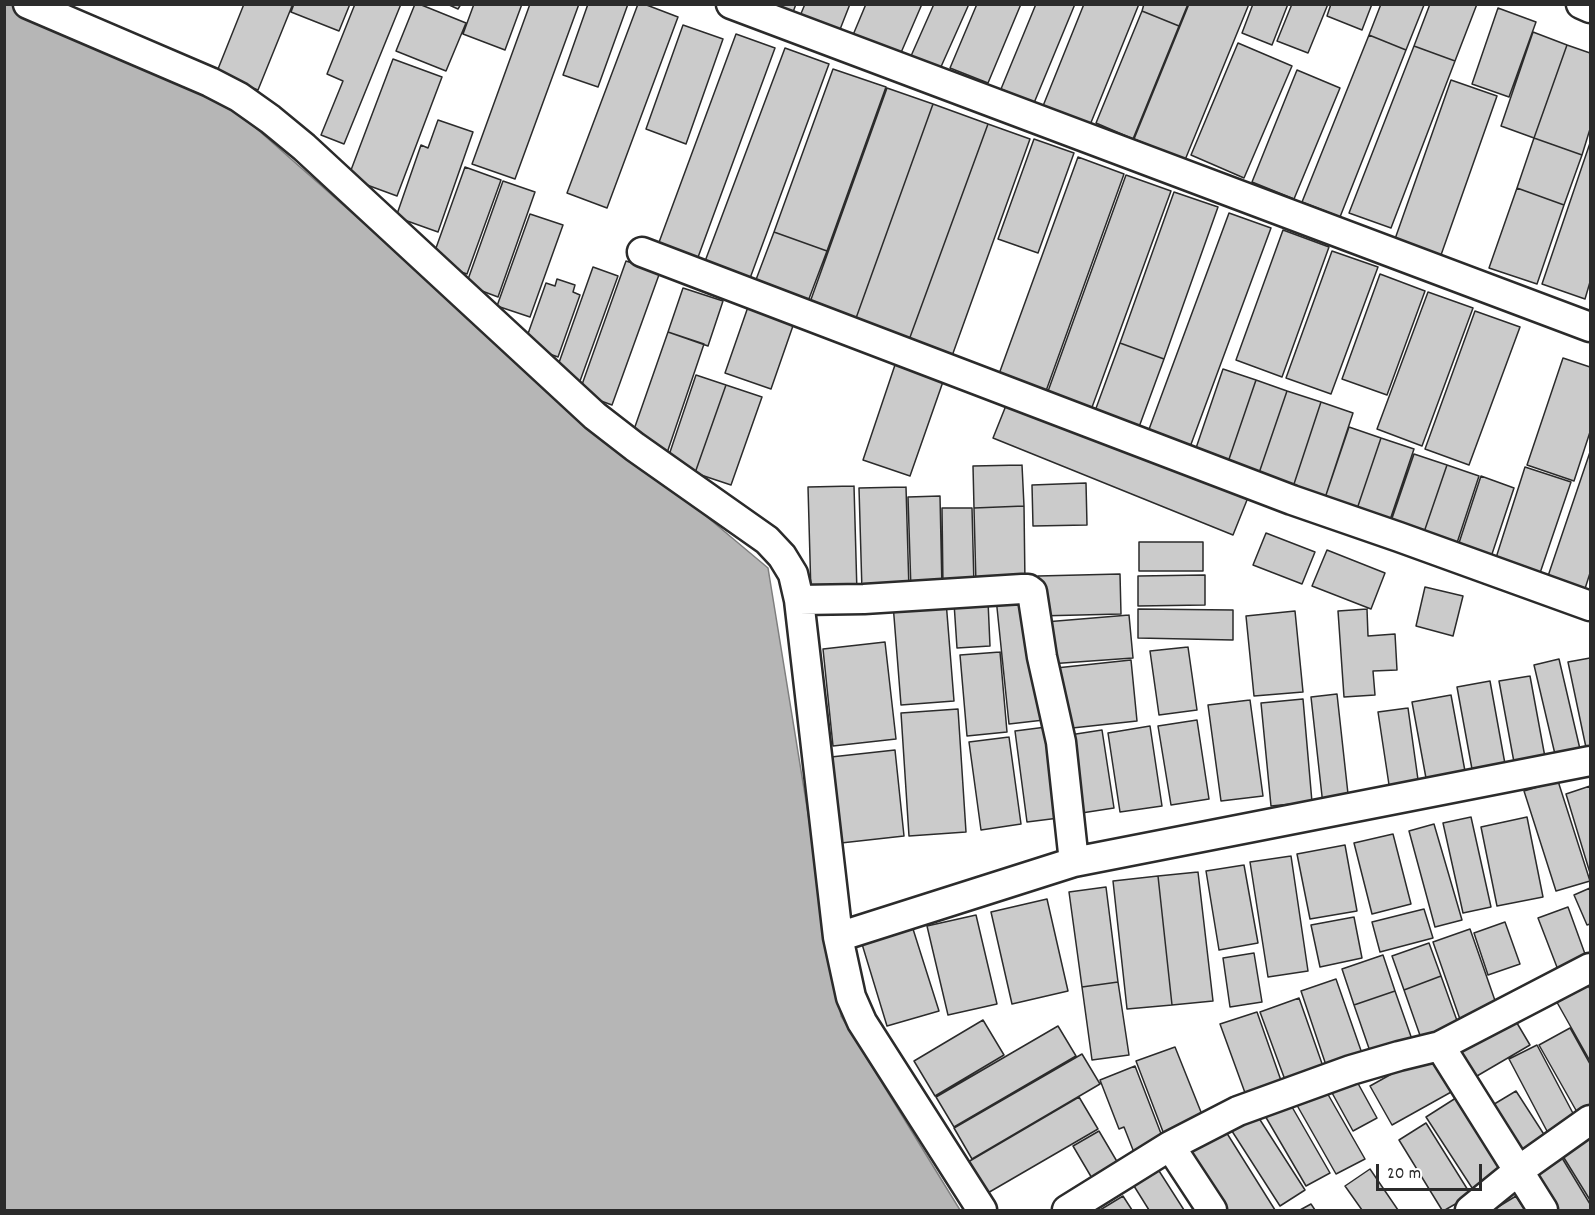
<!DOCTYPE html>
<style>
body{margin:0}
#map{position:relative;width:1595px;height:1215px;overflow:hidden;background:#fff;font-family:Dekko,sans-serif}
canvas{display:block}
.frame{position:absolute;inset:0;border:6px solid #2b2b2b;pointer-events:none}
.scale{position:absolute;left:1376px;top:1164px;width:106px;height:27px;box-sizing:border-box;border:3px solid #2b2b2b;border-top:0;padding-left:8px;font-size:18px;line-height:21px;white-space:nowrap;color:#2b2b2b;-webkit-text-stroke:4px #fff;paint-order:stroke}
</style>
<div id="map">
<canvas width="1595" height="1215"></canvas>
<div class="frame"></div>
<div class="scale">20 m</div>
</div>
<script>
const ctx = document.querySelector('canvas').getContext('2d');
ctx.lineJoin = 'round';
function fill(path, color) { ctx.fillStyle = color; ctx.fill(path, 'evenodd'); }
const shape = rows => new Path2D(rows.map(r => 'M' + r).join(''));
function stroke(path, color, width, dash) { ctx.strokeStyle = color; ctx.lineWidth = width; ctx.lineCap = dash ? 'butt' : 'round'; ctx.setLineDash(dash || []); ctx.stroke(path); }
const water = shape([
 [13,4,214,91,496,340,768,568,841,1016,960,1210,5,1210,4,5,13,4]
]);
fill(water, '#b6b6b6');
stroke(water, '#7e7e7e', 1.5);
const building = shape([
 [244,4,288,4,292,6,258,90,216,74,244,4],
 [294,4,350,4,339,31,291,12,294,4],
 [355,4,401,4,344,144,321,135,343,81,327,74,355,4],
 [415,4,419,4,466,23,446,71,396,51,415,4],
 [447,4,461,4,458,9,447,4],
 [474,4,522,4,505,50,463,34,474,4],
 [530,4,579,4,515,179,472,164,530,4],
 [588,4,628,4,598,87,563,75,588,4],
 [638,4,644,4,678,17,607,208,567,193,638,4],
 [769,4,796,4,792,15,769,4],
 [805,4,850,4,839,32,800,16,805,4],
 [866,4,922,4,900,55,853,35,866,4],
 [934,4,969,4,940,69,911,56,934,4],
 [977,4,1021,4,988,83,950,68,977,4],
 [1036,4,1075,4,1034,103,1001,89,1036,4],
 [1084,4,1139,4,1090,125,1043,106,1084,4],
 [1144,4,1188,4,1179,26,1142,11,1144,4],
 [1189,4,1249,4,1185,160,1134,139,1189,4],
 [1253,4,1288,4,1272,45,1242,33,1253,4],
 [1292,4,1328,4,1308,53,1277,41,1292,4],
 [1331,4,1372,4,1362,30,1327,16,1331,4],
 [1381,4,1424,5,1406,50,1369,35,1381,4],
 [1430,4,1477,4,1455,61,1414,46,1430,4],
 [1498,8,1536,22,1509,97,1472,84,1498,8],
 [1142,11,1179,26,1133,139,1096,123,1142,11],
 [683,25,723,39,686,144,646,129,683,25],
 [1533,32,1567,45,1534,138,1501,126,1533,32],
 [736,34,775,48,697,260,658,245,736,34],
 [1369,35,1406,50,1340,217,1302,202,1369,35],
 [1238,43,1292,66,1244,178,1191,155,1238,43],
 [1567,45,1590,53,1590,129,1582,155,1534,138,1567,45],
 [1414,46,1455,61,1391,228,1349,213,1414,46],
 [785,48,829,64,749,281,704,264,785,48],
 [393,59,442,77,397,196,348,178,393,59],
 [833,69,886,87,827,251,774,232,833,69],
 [1297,70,1340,88,1294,199,1252,182,1297,70],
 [1451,80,1497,96,1441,255,1395,239,1451,80],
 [887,88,933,104,855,321,809,305,887,88],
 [933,104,988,124,909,340,855,321,933,104],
 [438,120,473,132,438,232,396,217,421,145,428,148,438,120],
 [988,124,1030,139,952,356,909,340,988,124],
 [1534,138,1582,155,1564,205,1517,188,1534,138],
 [1034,139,1074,153,1038,253,998,239,1034,139],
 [1590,143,1590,282,1585,299,1542,284,1590,143],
 [1078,157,1124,174,1046,391,999,374,1078,157],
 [465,167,501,180,467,274,431,262,465,167],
 [1126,175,1171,191,1091,410,1047,394,1126,175],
 [503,181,535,192,498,297,466,285,503,181],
 [1517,188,1564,205,1537,284,1489,268,1517,188],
 [1174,192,1218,207,1164,359,1120,343,1174,192],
 [1229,213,1271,228,1190,447,1148,432,1229,213],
 [530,214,563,225,530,317,497,306,530,214],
 [1283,230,1329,247,1282,377,1236,360,1283,230],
 [774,232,827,251,807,304,754,285,774,232],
 [1332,251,1378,267,1331,394,1286,378,1332,251],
 [626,261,660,272,612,405,579,393,626,261],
 [593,267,618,276,580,381,556,371,593,267],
 [1380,274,1425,291,1387,395,1342,379,1380,274],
 [557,279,575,285,573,292,580,295,558,357,524,345,546,283,555,286,557,279],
 [683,288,723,301,708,346,668,332,683,288],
 [1428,292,1473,308,1422,446,1377,429,1428,292],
 [749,304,795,320,771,389,725,373,749,304],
 [1475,311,1520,327,1469,465,1425,449,1475,311],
 [668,332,704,344,667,453,630,441,668,332],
 [1120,343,1164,359,1139,427,1095,411,1120,343],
 [1563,358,1590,367,1590,432,1574,481,1527,465,1563,358],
 [897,359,945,376,910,476,863,460,897,359],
 [1223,369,1256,380,1227,465,1194,454,1223,369],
 [696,375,726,385,695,473,666,464,696,375],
 [1256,380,1287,391,1258,476,1227,465,1256,380],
 [726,385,762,397,731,485,695,473,726,385],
 [1287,391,1321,402,1293,487,1258,476,1287,391],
 [1009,398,1249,495,1233,535,993,438,1009,398],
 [1321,402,1353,413,1325,498,1293,487,1321,402],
 [1349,427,1381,438,1357,509,1325,498,1349,427],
 [1381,438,1414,449,1390,520,1357,509,1381,438],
 [1590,452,1590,573,1583,595,1546,582,1590,452],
 [1414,454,1447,465,1422,538,1389,527,1414,454],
 [1022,465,1024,506,974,508,973,466,1022,465],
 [1447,465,1479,476,1455,549,1422,538,1447,465],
 [1525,467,1571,482,1539,576,1495,561,1525,467],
 [1481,476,1514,488,1490,560,1457,549,1481,476],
 [1086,483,1087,525,1033,526,1032,485,1086,483],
 [854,486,857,593,811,594,808,487,854,486],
 [906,487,909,590,862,591,859,488,906,487],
 [940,496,942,589,911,590,908,497,940,496],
 [1024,506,1025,584,976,585,974,508,1024,506],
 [942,508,972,508,974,586,943,587,942,508],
 [1266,533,1315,552,1302,584,1253,565,1266,533],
 [1139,542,1203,542,1203,571,1139,571,1139,542],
 [1327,550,1385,573,1371,609,1312,586,1327,550],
 [1120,574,1121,614,1038,616,1038,576,1120,574],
 [1205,575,1205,605,1138,606,1138,576,1205,575],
 [1425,587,1463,596,1453,636,1416,626,1425,587],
 [1031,595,1044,720,1009,724,996,598,1031,595],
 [946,601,954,701,901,705,893,604,946,601],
 [988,601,990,646,957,648,954,603,988,601],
 [1138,609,1233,610,1233,640,1138,638,1138,609],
 [1367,609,1368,636,1395,634,1397,670,1373,671,1375,695,1344,697,1338,611,1367,609],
 [1295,611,1303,692,1254,696,1246,616,1295,611],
 [1129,615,1133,658,1049,664,1045,622,1129,615],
 [885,642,896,739,833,746,823,649,885,642],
 [1188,647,1197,710,1159,715,1150,651,1188,647],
 [1000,652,1007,732,967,736,960,655,1000,652],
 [1590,658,1590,756,1588,757,1568,662,1590,658],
 [1559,659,1583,762,1558,767,1534,665,1559,659],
 [1131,660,1137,721,1063,729,1056,668,1131,660],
 [1530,676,1547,768,1516,773,1499,681,1530,676],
 [1490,681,1507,775,1474,780,1457,687,1490,681],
 [1337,694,1349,803,1323,805,1311,697,1337,694],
 [1451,695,1467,782,1428,789,1412,702,1451,695],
 [1303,699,1312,802,1271,806,1261,703,1303,699],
 [1250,700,1263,796,1221,801,1208,705,1250,700],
 [1408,708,1420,794,1391,798,1378,712,1408,708],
 [958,709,966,832,909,836,901,713,958,709],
 [1197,720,1209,799,1171,805,1158,726,1197,720],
 [1054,726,1067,817,1027,822,1015,731,1054,726],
 [1150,726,1162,806,1120,812,1108,733,1150,726],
 [1102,730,1114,808,1075,814,1063,736,1102,730],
 [1009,737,1021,824,981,830,969,742,1009,737],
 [895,750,904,836,841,843,831,757,895,750],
 [1558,781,1590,881,1556,891,1524,791,1558,781],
 [1590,786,1590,873,1566,794,1590,786],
 [1471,817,1491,907,1463,913,1443,823,1471,817],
 [1527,817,1543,897,1497,906,1481,827,1527,817],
 [1434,824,1462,920,1435,927,1409,831,1434,824],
 [1393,834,1411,904,1372,914,1354,843,1393,834],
 [1345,845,1357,911,1310,919,1297,854,1345,845],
 [1291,856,1308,971,1268,977,1250,862,1291,856],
 [1244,865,1258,943,1219,950,1206,871,1244,865],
 [1198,872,1213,1001,1172,1005,1158,876,1198,872],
 [1158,876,1172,1005,1127,1009,1113,881,1158,876],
 [1106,887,1118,982,1082,987,1069,892,1106,887],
 [1590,888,1590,924,1587,925,1574,895,1590,888],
 [1047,899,1068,991,1012,1004,991,912,1047,899],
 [1568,907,1589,965,1560,975,1538,918,1568,907],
 [1424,909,1433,938,1380,952,1372,922,1424,909],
 [976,915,997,1004,948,1015,927,926,976,915],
 [1354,917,1362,958,1320,967,1311,925,1354,917],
 [1505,922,1520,964,1488,975,1474,933,1505,922],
 [913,929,939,1011,887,1026,862,944,913,929],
 [1470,929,1499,1012,1462,1025,1433,942,1470,929],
 [1429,943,1441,976,1404,990,1392,956,1429,943],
 [1254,953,1262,1002,1230,1007,1223,958,1254,953],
 [1383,955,1395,991,1354,1005,1342,969,1383,955],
 [1441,976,1460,1029,1422,1041,1404,990,1441,976],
 [1336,979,1365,1062,1329,1074,1301,991,1336,979],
 [1585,980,1590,989,1590,1061,1554,997,1585,980],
 [1118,982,1129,1055,1092,1060,1082,987,1118,982],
 [1395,991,1414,1045,1373,1060,1354,1005,1395,991],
 [1299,998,1326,1075,1288,1088,1260,1012,1299,998],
 [1257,1012,1284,1089,1248,1101,1220,1024,1257,1012],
 [1514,1018,1530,1045,1465,1083,1449,1056,1514,1018],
 [983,1020,1004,1055,935,1096,914,1061,983,1020],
 [1058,1026,1076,1056,954,1127,936,1097,1058,1026],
 [1570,1028,1590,1064,1590,1104,1577,1112,1539,1045,1570,1028],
 [1537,1045,1576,1119,1548,1133,1509,1059,1537,1045],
 [1175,1047,1205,1122,1165,1137,1136,1061,1175,1047],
 [1431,1052,1453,1091,1392,1125,1370,1086,1431,1052],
 [1082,1054,1100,1084,972,1159,954,1128,1082,1054],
 [1135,1066,1165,1144,1135,1155,1124,1127,1119,1129,1100,1080,1135,1066],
 [1355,1078,1377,1118,1353,1131,1331,1091,1355,1078],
 [1322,1084,1365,1159,1336,1174,1294,1100,1322,1084],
 [1516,1091,1545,1136,1516,1155,1486,1109,1516,1091],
 [1459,1096,1509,1174,1476,1194,1426,1117,1459,1096],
 [1079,1097,1098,1129,986,1194,968,1162,1079,1097],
 [1288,1100,1330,1173,1306,1186,1264,1114,1288,1100],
 [1255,1112,1305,1190,1280,1206,1230,1128,1255,1112],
 [1426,1123,1471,1195,1445,1210,1442,1210,1399,1140,1426,1123],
 [1223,1127,1275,1210,1216,1210,1181,1152,1223,1127],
 [1099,1131,1122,1170,1096,1185,1073,1146,1099,1131],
 [1588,1136,1590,1140,1590,1200,1561,1153,1588,1136],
 [1559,1153,1590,1204,1590,1210,1555,1210,1531,1171,1559,1153],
 [1154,1163,1184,1210,1149,1210,1129,1178,1154,1163],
 [1370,1169,1398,1210,1362,1210,1345,1186,1370,1169],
 [1123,1196,1132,1210,1100,1210,1123,1196],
 [1516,1196,1525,1210,1493,1210,1516,1196],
 [1311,1204,1315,1210,1300,1210,1311,1204]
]);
fill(building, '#cbcbcb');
stroke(building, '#2b2b2b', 1.5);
const minor = shape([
 [28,4,210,82,239,97,270,119,304,147,595,416,635,447,767,540,782,556,793,574,799,600,838,937,851,997,862,1022,982,1210],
 [731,4,1590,327],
 [1581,4,1590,8],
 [642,252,1292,500,1399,537,1590,606],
 [799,600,864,599,1022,589,1028,589,1032,592,1042,657,1061,742,1074,862],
 [838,937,1074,862,1590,761],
 [1170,1146,1212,1210],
 [1067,1210,1170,1146,1238,1111,1351,1070,1399,1056,1440,1046],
 [1470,1210,1518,1171,1590,1120],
 [1543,1210,1440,1046,1590,968]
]);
stroke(minor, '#2b2b2b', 33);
stroke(minor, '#fff', 28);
</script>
